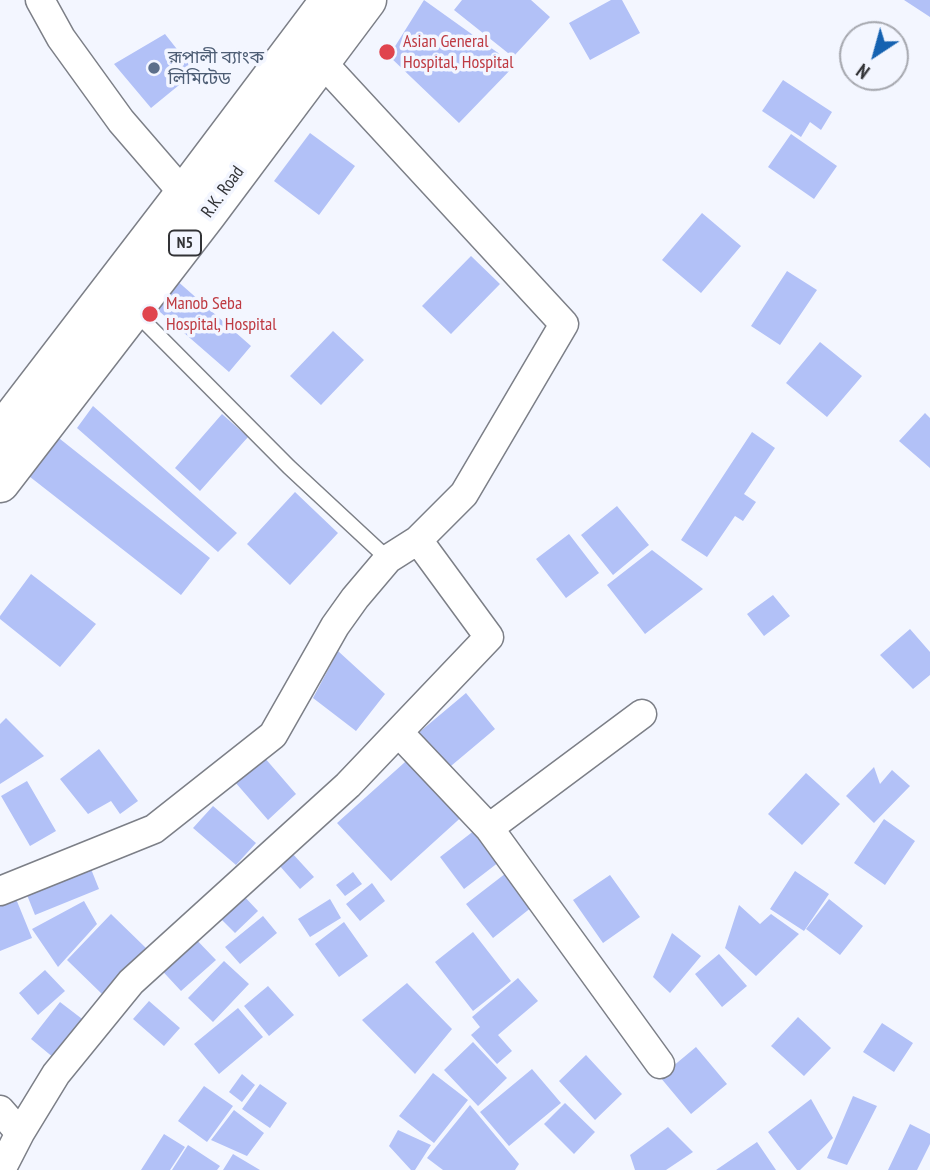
<!DOCTYPE html>
<meta charset="utf-8">
<style>
body{margin:0}
#map{position:relative;width:930px;height:1170px;overflow:hidden;background:#f3f6ff;font-family:"PT Sans Narrow",sans-serif}
canvas{display:block}
.north{position:absolute;left:839px;top:21px;width:70px;height:70px;box-sizing:border-box;background:#f3f6ff;border:2px solid #a6a8af;border-radius:50%;rotate:216deg;font-size:19px;font-weight:700;line-height:28px;text-align:center;color:#323336}
.north::after{content:'';display:block;margin:auto;width:24px;height:32px;background:#1562b1;clip-path:polygon(50% 0,100% 100%,50% 72%,0 100%)}
</style>
<div id="map">
<canvas width="930" height="1170"></canvas>
<div class="north">N</div>
</div>
<script>
const ctx = document.querySelector('canvas').getContext('2d');
ctx.lineJoin = 'round';
function fill(path, color) { ctx.fillStyle = color; ctx.fill(path, 'evenodd'); }
const shape = rows => new Path2D(rows.map(r => 'M' + r).join(''));
function stroke(path, color, width, dash) { ctx.strokeStyle = color; ctx.lineWidth = width; ctx.lineCap = dash ? 'butt' : 'round'; ctx.setLineDash(dash || []); ctx.stroke(path); }
function drawText(font, color, halo, rows, align = 'center') {
  ctx.font = font + ' "PT Sans Narrow","Noto Sans Bengali",sans-serif'; ctx.lineWidth = 7; ctx.setLineDash([]); ctx.textBaseline = 'middle'; ctx.strokeStyle = halo; ctx.fillStyle = color; for (const [text, x, y, turn = 0] of rows) {
    ctx.save(); ctx.translate(x, y); ctx.rotate((+turn || 0) * Math.PI / 180); ctx.textAlign = isNaN(turn) ? turn : align; if (halo) ctx.strokeText(text, 0, 0); ctx.fillText(text, 0, 0); ctx.restore();
  }
}
fill(shape([
 [424,0,515,65,459,123,389,56],
 [462,0,531,0,550,17,513,57,454,10],
 [611,0,622,0,640,33,590,60,569,23],
 [904,0,930,0,930,17],
 [165,34,195,72,151,108,114,64],
 [783,80,832,112,821,130,810,122,801,137,762,111],
 [310,133,355,166,319,215,274,181],
 [791,134,837,166,814,199,768,167],
 [702,213,741,246,701,293,662,260],
 [471,256,500,284,451,334,422,306],
 [787,271,817,290,780,345,751,326],
 [175,279,251,346,229,372,152,305],
 [333,331,364,360,321,405,290,376],
 [820,342,862,376,827,417,786,383],
 [93,406,237,533,218,552,77,428],
 [925,413,930,418,930,468,899,441],
 [222,414,248,437,200,491,175,468],
 [752,432,775,448,744,494,756,502,743,521,735,516,707,557,681,540],
 [55,435,210,558,181,595,25,473],
 [295,492,338,533,290,585,247,544],
 [617,506,649,545,613,575,581,535],
 [569,534,599,573,566,598,536,559],
 [652,550,703,589,645,634,607,585],
 [31,574,96,624,60,667,0,619,0,616],
 [773,595,790,616,764,636,747,614],
 [910,629,930,652,930,675,913,689,880,655],
 [338,651,385,694,356,731,313,698],
 [466,693,495,729,445,771,416,735],
 [6,718,44,756,0,784,0,724],
 [99,749,138,801,120,814,111,801,88,814,60,779],
 [414,754,467,812,391,881,337,823],
 [264,757,296,794,268,820,235,782],
 [874,767,880,784,892,770,910,786,874,823,846,796],
 [806,773,840,804,802,845,768,814],
 [27,781,56,831,30,846,1,796],
 [213,806,256,843,236,865,193,828],
 [884,819,915,841,885,885,854,863],
 [475,830,499,862,464,889,440,857],
 [292,853,314,877,300,889,279,865],
 [87,859,99,889,35,915,23,885],
 [510,870,537,903,493,938,466,904],
 [795,871,829,894,804,931,770,909],
 [353,872,362,884,345,896,336,885],
 [610,875,640,917,603,943,573,900],
 [372,883,385,901,360,921,346,904],
 [12,889,32,938,0,951,0,894],
 [242,894,258,911,235,933,219,917],
 [330,899,341,918,310,937,298,919],
 [829,899,863,926,840,955,806,929],
 [84,901,97,924,58,967,32,929],
 [739,905,760,924,771,914,799,934,756,976,725,948],
 [111,914,147,949,103,995,67,960],
 [263,916,277,933,240,964,225,947],
 [344,922,368,956,339,977,315,944],
 [189,932,216,960,181,991,155,963],
 [473,932,511,981,473,1011,435,962],
 [672,933,701,956,670,993,653,977],
 [719,954,747,986,722,1007,695,974],
 [224,961,249,984,213,1022,188,998],
 [45,970,65,991,38,1015,19,993],
 [518,978,538,1001,498,1035,512,1051,497,1064,471,1035,480,1027,472,1017],
 [407,983,452,1029,415,1074,362,1020],
 [268,986,294,1015,269,1036,244,1006],
 [149,1001,180,1028,164,1046,133,1019],
 [60,1002,90,1025,60,1063,31,1039],
 [238,1008,263,1037,219,1074,194,1044],
 [798,1017,831,1048,804,1076,771,1046],
 [882,1023,913,1043,894,1072,863,1052],
 [473,1042,507,1078,478,1106,444,1070],
 [696,1047,727,1084,691,1114,660,1077],
 [586,1055,622,1094,595,1120,559,1081],
 [532,1069,561,1103,509,1146,480,1112],
 [433,1073,468,1100,434,1143,399,1116],
 [242,1074,255,1085,242,1102,229,1092],
 [260,1084,287,1103,270,1128,242,1109],
 [204,1086,233,1106,207,1142,178,1121],
 [853,1096,877,1106,847,1165,827,1158],
 [811,1099,833,1138,800,1170,797,1170,768,1132],
 [565,1103,595,1132,574,1154,544,1124],
 [470,1105,519,1164,515,1170,443,1170,427,1158],
 [234,1110,264,1133,247,1156,211,1140],
 [910,1124,930,1134,930,1144,917,1170,888,1170],
 [668,1127,693,1152,666,1170,635,1170,630,1155],
 [398,1130,431,1145,415,1170,411,1170,389,1146],
 [164,1134,185,1147,170,1170,141,1170],
 [757,1142,776,1170,716,1170],
 [188,1145,220,1166,217,1170,172,1170],
 [233,1154,260,1170,223,1170]
]), '#b2c1f7');
const lane = shape([
 [134,311,289,467,388,559]
]);
const street = shape([
 [40,0,61,38,121,121,184,194],
 [399,733,489,828,660,1064],
 [489,828,642,714],
 [0,891,154,829,273,735,335,626,355,598,388,559,418,540],
 [0,1110,20,1133],
 [1,1170,20,1133,56,1074,131,982,348,785,489,637,418,540,464,494,564,324,321,61]
]);
const highway = shape([
 [0,434,184,194,330,0],
 [0,483,207,214,367,0]
]);
stroke(lane, '#7c7f87', 17);
stroke(street, '#7c7f87', 31);
stroke(highway, '#7c7f87', 41);
stroke(lane, '#fff', 14);
stroke(street, '#fff', 28);
stroke(highway, '#fff', 38);
for (const [x, y, r, color] of [
 [387,52,9,"#e0444e"],
 [154,68,7,"#5c6f8a"],
 [150,314,9,"#e0444e"]
]) { const dot = new Path2D(); dot.arc(x, y, r, 0, 2 * Math.PI); ctx.fillStyle = color; ctx.fill(dot); stroke(dot, '#f3f6ff', 2.5); }
for (const [x, y, w] of [
 [185,243,32]
]) { const box = new Path2D(); box.roundRect(x - w / 2, y - 12.5, w, 25, 5); ctx.fillStyle = '#f3f6ff'; ctx.fill(box); stroke(box, '#323336', 2); }
drawText('bold 16px', '#323336', null, [
 ["N5",185,243]
]);
drawText('18px', '#be3a42', '#f3f6ff', [
 ["Asian General",403,42],
 ["Hospital, Hospital",403,63],
 ["Manob Seba",166,304],
 ["Hospital, Hospital",166,325]
], 'left');
drawText('18px', '#4e5e75', '#f3f6ff', [
 ["রূপালী ব্যাংক",168,58],
 ["লিমিটেড",168,79]
], 'left');
drawText('18px', '#323336', '#f3f6ff', [
 ["R.K. Road",223,192,-54]
]);
</script>
